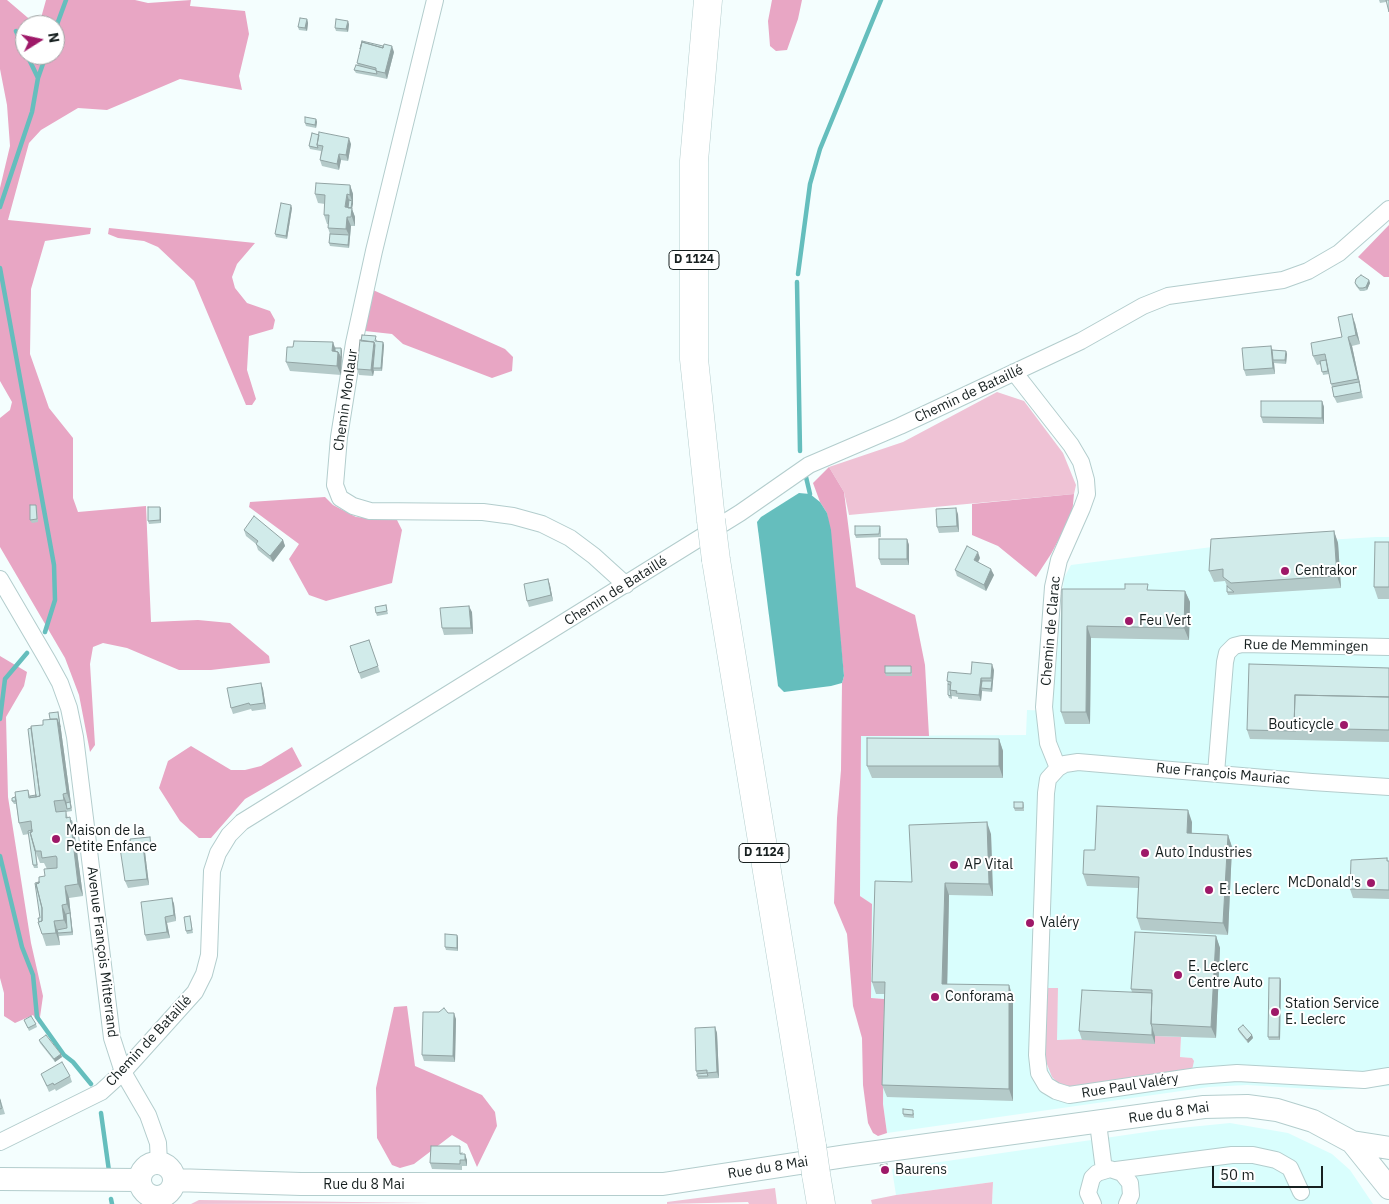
<!DOCTYPE html>
<meta charset="utf-8">
<style>
body{margin:0}
#map{position:relative;width:1389px;height:1204px;overflow:hidden;background:#f4fefe;font-family:"IBM Plex Sans",sans-serif}
canvas{display:block}
.north{position:absolute;left:15px;top:15px;width:50px;height:50px;box-sizing:border-box;background:#fff;border:1px solid #a2a6a6;border-radius:50%;rotate:80deg;font-size:14px;font-weight:700;line-height:20px;text-align:center;color:#172020}
.north::after{content:'';display:block;margin:auto;width:18px;height:22px;background:#9e1868;clip-path:polygon(50% 0,100% 100%,50% 72%,0 100%)}
.scale{position:absolute;left:1212px;top:1166px;width:111px;height:22px;box-sizing:border-box;border:2px solid #172020;border-top:0;padding-left:6px;font-size:15px;line-height:18px;white-space:nowrap;color:#172020;-webkit-text-stroke:4px #fff;paint-order:stroke}
</style>
<div id="map">
<canvas width="1389" height="1204"></canvas>
<div class="north">N</div>
<div class="scale">50 m</div>
</div>
<script>
const ctx = document.querySelector('canvas').getContext('2d');
ctx.lineJoin = 'round';
function fill(path, color) { ctx.fillStyle = color; ctx.fill(path, 'evenodd'); }
const shape = rows => new Path2D(rows.map(r => 'M' + r).join(''));
function stroke(path, color, width, dash) { ctx.strokeStyle = color; ctx.lineWidth = width; ctx.lineCap = dash ? 'butt' : 'round'; ctx.setLineDash(dash || []); ctx.stroke(path); }
function drawText(font, color, halo, rows, align = 'center') {
  ctx.font = font + ' "IBM Plex Sans",sans-serif'; ctx.lineWidth = 4; ctx.setLineDash([]); ctx.textBaseline = 'middle'; ctx.strokeStyle = halo; ctx.fillStyle = color; for (const [text, x, y, turn = 0] of rows) {
    ctx.save(); ctx.translate(x, y); ctx.rotate((+turn || 0) * Math.PI / 180); ctx.textAlign = isNaN(turn) ? turn : align; if (halo) ctx.strokeText(text, 0, 0); ctx.fillText(text, 0, 0); ctx.restore();
  }
}
fill(shape([
 [1376,537,1389,537,1389,1086,1329,1090,1247,1085,1209,1087,887,1133,883,1104,884,999,871,998,872,904,860,896,861,736,1026,735,1027,710,1052,711,1064,578,1071,565,1212,547],
 [1047,988,1058,988,1056,1040,1181,1037,1180,1057,1190,1057,1047,1068],
 [1230,1123,1288,1133,1332,1154,1350,1170,1373,1204,992,1204,993,1182,896,1195,892,1169,1160,1130]
]), '#d9fefd');
fill(shape([
 [997,392,1024,401,1063,453,1076,485,1074,494,849,515,844,492,829,467,903,442],
 [1047,988,1058,988,1057,1040,1155,1036,1181,1037,1180,1057,1192,1058,1194,1061,1192,1070,1072,1087,1058,1083,1052,1077,1045,1059],
 [993,1182,992,1204,872,1204,871,1200,896,1195],
 [775,1188,777,1204,749,1204,748,1202,667,1204,667,1202],
 [199,1200,431,1203,191,1204]
]), '#efc2d5');
fill(shape([
 [0,0,7,0,34,23,41,18,46,0,135,0,148,3,191,0,190,6,245,11,249,34,239,76,242,90,180,79,107,110,78,108,41,130,29,143,8,220,91,228,90,234,45,241,31,289,30,354,49,408,73,438,73,498,78,512,146,506,151,622,198,620,230,623,269,656,270,663,211,670,179,670,127,648,103,643,93,647,90,664,95,745,90,752,79,695,65,658,0,547,0,418,10,410,12,402,0,381,0,188,10,146,7,105,0,69],
 [25,25,55,25,55,55,25,55],
 [772,0,802,0,798,19,787,50,776,51,770,46,768,21],
 [1389,225,1389,277,1384,277,1358,257],
 [109,228,255,243,237,264,232,277,235,288,247,303,270,311,275,320,273,329,249,336,247,370,256,399,252,405,246,405,194,281,158,247,144,241,118,238,108,234],
 [373,290,505,349,513,357,512,371,492,378,403,344,392,334,365,331],
 [829,467,844,492,856,587,915,615,925,665,929,736,861,736,860,896,872,904,871,998,884,999,883,1104,887,1133,878,1136,873,1133,868,1123,863,1085,862,1038,853,1006,847,934,834,903,837,818,841,770,842,683,844,676,827,513,820,502,813,483],
 [1074,494,1072,515,1051,554,1036,577,998,546,972,535,972,504],
 [325,497,333,505,356,517,397,520,402,530,392,583,326,601,309,595,289,559,299,544,249,507,250,502],
 [0,656,27,672,24,686,6,717,8,797,31,943,43,996,39,1024,33,1015,15,1023,4,1016,4,993,0,978],
 [191,746,231,770,245,770,261,766,292,747,302,766,245,799,211,838,199,838,180,821,159,788,168,761],
 [407,1006,415,1066,482,1095,495,1112,497,1126,477,1167,467,1144,452,1135,414,1164,400,1168,392,1165,377,1138,376,1088,394,1007]
]), '#e8a6c4');
fill(shape([
 [799,493,810,494,820,502,827,513,831,530,844,676,842,683,831,686,784,692,778,686,757,522,761,517]
]), '#65bebd');
stroke(shape([
 [55,30,66,0],
 [16,31,25,51],
 [27,55,38,78],
 [0,207,32,112,38,78,46,55],
 [0,268,54,565,55,600,45,632],
 [798,274,810,184,820,149,881,0],
 [797,282,800,451],
 [806,477,810,494],
 [0,719,5,679,27,653],
 [0,856,22,947,33,975,37,1017,64,1055,73,1062,91,1084],
 [101,1113,109,1171],
 [111,1199,112,1204]
]), '#65bebd', 4.5);
const street = shape([
 [435,0,374,251,354,343,339,437,335,485,340,498,353,506,370,511,483,512,513,516,542,524,570,538,594,556,626,585],
 [1014,372,1071,445,1081,462,1086,480,1087,494,1082,508,1059,560,1053,587,1044,707,1048,743,1058,768],
 [0,579,48,661,60,683,69,708,75,737,112,1038,123,1072,148,1115,158,1143,159,1163],
 [1216,773,1225,662,1227,653,1234,646,1242,644,1389,647],
 [1389,787,1312,782,1078,762,1065,764,1058,768,1048,779,1046,793,1037,1055,1039,1073,1046,1085,1056,1091,1069,1095,1198,1076,1237,1073,1364,1080,1389,1076],
 [1098,1123,1104,1170],
 [0,1142,101,1092,123,1072,195,992,204,974,209,955,212,871,218,853,229,835,242,822,740,513,809,465,900,426,1081,341,1143,306,1168,296,1283,280,1308,271,1339,253,1389,209],
 [1116,1170,1232,1155,1253,1155,1276,1160,1290,1168,1301,1192],
 [1093,1204,1088,1193,1092,1178,1097,1173,1110,1169,1122,1173,1130,1183,1131,1195,1127,1204]
]);
const secondary = shape([
 [1352,1142,1389,1188],
 '140 1180a17 17 0 1 1 34 0a17 17 0 1 1-34 0Z',
 [0,1179,140,1180],
 [174,1180,301,1184,663,1184,846,1156,1204,1107,1247,1106,1277,1110,1313,1121,1352,1142,1389,1148]
]);
const highway = shape([
 [708,0,694,161,694,359,711,520],
 [716,560,812,1146],
 [816,1174,821,1204]
]);
stroke(street, '#b3cdcd', 18);
stroke(secondary, '#b3cdcd', 24);
stroke(highway, '#b3cdcd', 29);
stroke(street, '#fff', 16);
stroke(secondary, '#fff', 22);
stroke(highway, '#fff', 28);
const highwayBridge = shape([
 [711,520,716,560],
 [812,1146,816,1174]
]);
stroke(highwayBridge, '#b3cdcd', 29, []);
stroke(highwayBridge, '#fff', 28);
fill(shape([
 [1379,0,1389,0,1386,2,1380,3],
 [307,19,308,23,307,31,299,30,298,27],
 [349,24,348,32,336,31,335,28],
 [394,52,387,79,378,77,356,73,354,70,358,66,357,63],
 [316,119,317,122,316,128,306,126,305,123],
 [312,133,351,144,348,161,341,160,339,170,322,166,320,160,321,151,310,149,309,146],
 [350,185,353,194,352,209,355,217,355,226,351,226,349,248,330,246,329,243,330,234,328,228,328,224,327,224,324,215,325,204,318,203,315,194],
 [292,208,287,239,276,237,275,234],
 [1369,280,1370,283,1367,290,1364,291,1360,291,1356,286,1355,283],
 [1355,323,1360,344,1352,346,1363,398,1337,403,1334,397,1329,374,1323,375,1321,364,1317,365,1313,356,1342,337],
 [377,339,377,341,383,342,384,345,382,371,374,371,373,376,359,375,357,369],
 [333,342,335,348,341,348,342,351,341,375,290,371,286,362,293,347],
 [1272,350,1286,351,1287,354,1286,364,1274,363,1275,374,1246,376,1244,370],
 [1322,401,1324,407,1324,424,1263,423,1261,417],
 [36,505,37,508,38,522,32,523,30,520],
 [160,507,161,510,161,523,149,524,148,521],
 [958,514,959,532,939,533,937,527],
 [880,526,881,529,881,537,856,538,855,535],
 [244,530,283,540,285,546,273,562,258,550,256,544,246,536],
 [1334,531,1338,543,1341,588,1228,595,1227,592,1227,586,1225,581,1214,582,1209,571],
 [907,539,909,545,909,565,881,565,879,559],
 [1389,542,1389,599,1378,599,1374,587],
 [980,558,978,562,994,575,986,591,957,576,955,570],
 [548,579,550,585,553,601,529,607,527,601],
 [1062,589,1185,591,1190,602,1189,640,1091,638,1090,724,1065,724,1061,712],
 [386,605,388,614,377,616,376,613],
 [472,612,473,634,444,635,442,628],
 [369,640,380,672,361,679,350,646],
 [1389,668,1389,742,1250,739,1247,730],
 [912,669,912,676,886,676,885,673],
 [994,670,992,692,982,691,981,701,958,699,958,697,952,696,952,699,949,698,948,695,948,684,947,681,971,674],
 [261,683,263,689,266,709,252,711,251,709,233,714,231,708],
 [59,715,72,811,66,812,68,818,71,820,72,820,73,823,83,896,69,898,73,935,59,936,60,945,46,946,42,934,40,918,39,882,45,876,47,869,44,863,40,863,36,853,38,868,34,868,33,865,29,834,23,835,19,823,16,804,14,804,12,801,28,790,30,796,36,795,43,725,50,719],
 [999,739,1003,751,1003,778,872,778,867,766],
 [1023,802,1024,805,1024,811,1015,811,1014,808],
 [1192,822,1192,833,1228,835,1232,847,1228,935,1141,930,1137,918,1138,888,1087,886,1083,874,1095,850],
 [991,834,993,896,949,895,947,984,1013,997,1013,1101,887,1097,882,1085,885,994,876,994,872,982,912,882],
 [151,840,152,850,145,852,149,885,128,888,125,881,131,847],
 [1387,858,1388,861,1389,861,1389,899,1353,898,1350,889],
 [172,898,174,904,176,921,167,923,170,938,147,941,145,935],
 [191,920,193,933,187,934,186,931],
 [457,935,458,938,458,951,446,950,445,947],
 [1216,936,1220,948,1216,1038,1155,1036,1155,1044,1082,1040,1079,1031,1132,992,1131,989],
 [1280,978,1281,981,1280,1040,1269,1040,1268,1037],
 [448,1013,456,1019,455,1062,424,1061,422,1055],
 [24,1020,36,1024,37,1027,29,1031],
 [715,1027,717,1033,719,1078,698,1079,696,1071],
 [1238,1029,1252,1035,1253,1038,1248,1043,1239,1032],
 [39,1040,62,1057,55,1062,40,1043],
 [41,1074,70,1076,72,1082,56,1091,55,1089,49,1092],
 [0,1098,5,1114,0,1115],
 [914,1113,914,1118,904,1117,903,1114],
 [463,1152,462,1154,467,1160,467,1166,462,1166,462,1170,432,1169,430,1163],
 [889,1167,889,1171,882,1172,881,1169]
]), '#b4cac9');
fill(shape([
 [307,19,308,23,307,31,305,28],
 [348,21,349,24,348,32,346,29],
 [392,46,394,52,387,79,385,73],
 [316,119,317,122,316,128,315,125],
 [349,138,351,144,348,161,346,155],
 [339,154,341,160,339,170,337,164],
 [350,185,353,194,353,204,350,195],
 [347,194,350,203,349,214,345,207],
 [352,201,353,204,352,209,355,217,355,226,351,214],
 [291,205,292,208,287,239,286,236],
 [347,217,351,226,349,248,348,245,349,235,346,229],
 [1369,280,1370,283,1367,290,1366,287],
 [1352,314,1355,323,1360,344,1356,335],
 [1348,337,1352,346,1361,388,1358,379],
 [333,342,336,351,332,351],
 [374,342,376,348,373,368,374,371,373,376,371,370],
 [383,342,384,345,382,371,381,368],
 [1271,346,1273,352,1273,360,1274,363,1275,374,1273,368],
 [341,348,342,351,341,375,337,366,338,352],
 [1286,351,1287,354,1286,364,1285,360],
 [1322,401,1324,407,1324,424,1322,418],
 [160,507,161,510,161,523,160,520],
 [956,508,958,514,959,532,957,526],
 [1334,531,1338,543,1341,588,1337,576],
 [907,539,909,545,909,565,907,559],
 [283,540,285,546,273,562,270,556],
 [978,552,980,558,976,566,974,560],
 [991,569,994,575,986,591,984,585],
 [548,579,550,585,553,601,551,595],
 [1185,591,1190,602,1189,640,1184,628],
 [469,606,472,612,473,634,471,628],
 [1087,626,1091,638,1090,724,1086,712],
 [992,664,994,670,992,692,991,689,992,681,991,678],
 [981,678,983,684,981,688,982,691,981,701,979,695],
 [261,683,263,689,266,709,264,703],
 [58,712,61,730,72,811,70,802,67,793,57,719],
 [999,739,1003,751,1003,778,999,766],
 [63,794,68,806,67,809,64,800],
 [1188,810,1192,822,1191,845,1187,833],
 [70,817,74,829,83,896,78,884],
 [987,822,991,834,993,896,989,884],
 [1228,835,1232,847,1228,935,1223,923],
 [143,845,145,852,149,885,147,879],
 [945,883,949,895,947,996,942,984],
 [65,886,69,898,73,935,72,932,70,913,67,904],
 [172,898,174,904,176,921,174,915],
 [62,905,67,917,69,931,64,920],
 [165,917,167,923,170,938,167,932],
 [54,921,58,933,60,945,56,933],
 [457,935,458,938,458,951,457,948],
 [1216,936,1220,948,1216,1038,1211,1027],
 [1280,978,1281,981,1280,1040,1279,1037],
 [1009,985,1013,997,1013,1101,1009,1089],
 [454,1013,456,1019,455,1062,453,1056],
 [715,1027,717,1033,719,1078,717,1072],
 [1152,1027,1155,1036,1155,1044,1152,1035],
 [1252,1035,1253,1038,1248,1043,1247,1040],
 [61,1054,62,1057,55,1062,54,1059],
 [465,1154,467,1160,467,1166,465,1160]
]), '#92a4a4');
const building = shape([
 [1386,0,1389,0,1389,12,1386,0],
 [300,18,307,19,305,28,298,27,300,18],
 [336,19,348,21,346,29,335,28,336,19],
 [362,41,383,46,383,48,362,42,360,49,362,41],
 [362,42,383,48,384,44,392,46,385,73,376,71,376,68,357,63,362,42],
 [356,65,376,70,377,74,354,70,356,65],
 [305,117,316,119,315,125,305,123,305,117],
 [319,132,349,138,346,155,339,154,337,164,320,160,323,146,317,145,319,132],
 [312,133,319,135,317,145,318,148,309,146,312,133],
 [316,183,350,185,350,195,347,194,345,207,352,208,351,217,347,217,346,229,328,228,329,215,324,215,325,195,315,194,316,183],
 [349,200,352,201,351,208,348,208,349,200],
 [281,203,291,205,286,236,275,234,281,203],
 [330,234,349,235,348,245,329,243,330,234],
 [1361,275,1369,280,1366,287,1363,288,1359,288,1355,283,1356,279,1361,275],
 [1352,314,1356,335,1348,337,1358,379,1331,384,1325,354,1313,356,1311,343,1342,337,1338,317,1352,314],
 [362,335,376,336,375,341,383,342,381,368,373,368,375,345,374,342,361,341,362,335],
 [360,340,374,342,371,370,357,369,360,340],
 [294,341,333,342,332,351,338,352,337,366,286,362,287,347,293,347,294,341],
 [1271,346,1273,368,1244,370,1242,348,1271,346],
 [335,348,341,348,341,358,338,352,335,351,335,348],
 [1272,350,1286,351,1285,360,1273,360,1272,350],
 [1326,360,1328,371,1322,372,1320,361,1326,360],
 [1359,382,1361,392,1334,397,1332,387,1359,382],
 [1261,401,1322,401,1322,418,1261,417,1261,401],
 [30,505,36,505,37,519,30,520,30,505],
 [148,507,160,507,160,520,148,521,148,507],
 [956,508,957,526,937,527,936,509,956,508],
 [254,516,283,540,270,556,256,544,258,541,244,530,254,516],
 [855,526,880,526,879,534,855,535,855,526],
 [1334,531,1337,576,1231,583,1223,577,1223,569,1209,571,1211,539,1334,531],
 [879,539,907,539,907,559,879,559,879,539],
 [1375,542,1389,542,1389,587,1374,587,1375,542],
 [967,546,978,552,974,560,991,569,984,585,955,570,967,546],
 [548,579,551,595,527,601,524,584,548,579],
 [1125,584,1148,584,1147,590,1185,591,1184,628,1087,626,1086,712,1061,712,1062,589,1125,589,1125,584],
 [1227,586,1234,592,1227,592,1227,586],
 [386,605,387,611,376,613,375,607,386,605],
 [469,606,471,628,442,628,440,608,469,606],
 [369,640,378,666,359,673,350,646,369,640],
 [972,662,992,664,991,678,981,678,979,695,956,693,957,691,950,690,951,682,947,681,948,672,971,674,972,662],
 [1249,664,1389,668,1389,697,1295,695,1294,728,1296,731,1247,730,1249,664],
 [885,666,911,666,911,673,885,673,885,666],
 [982,681,992,681,991,689,981,688,982,681],
 [261,683,264,703,250,705,249,703,231,708,227,688,261,683],
 [948,684,950,685,950,690,951,696,948,695,948,684],
 [1295,695,1389,697,1389,730,1294,728,1295,695],
 [58,712,60,727,57,719,50,719,49,713,58,712],
 [57,719,67,793,63,794,64,800,54,801,56,812,66,811,66,818,70,817,78,884,65,886,67,904,62,905,64,920,54,921,56,933,42,934,38,922,42,921,42,908,36,884,39,883,39,877,45,876,44,869,57,868,57,858,56,856,42,858,41,851,35,851,30,832,32,832,31,821,19,823,15,792,28,790,29,798,40,796,31,726,43,725,43,720,57,719],
 [31,728,40,796,36,797,28,729,31,728],
 [867,738,999,739,999,766,867,766,867,738],
 [36,795,36,797,30,797,30,796,36,795],
 [15,797,16,801,12,801,12,798,15,797],
 [70,802,71,808,67,809,66,803,70,802],
 [1014,802,1023,802,1023,808,1014,808,1014,802],
 [1097,806,1188,810,1187,833,1228,835,1223,923,1137,918,1139,877,1083,874,1084,850,1095,850,1097,806],
 [987,822,989,884,945,883,942,984,1009,985,1009,1089,882,1085,885,982,872,982,875,881,912,882,909,825,987,822],
 [32,830,32,832,30,832,35,849,37,865,33,865,28,831,32,830],
 [150,837,151,847,144,848,143,845,131,847,130,839,150,837],
 [143,845,147,879,125,881,120,848,143,845],
 [1387,858,1387,861,1389,861,1389,890,1350,889,1351,860,1387,858],
 [39,882,39,883,36,884,42,908,42,921,39,922,38,918,40,918,35,883,39,882],
 [172,898,174,915,165,917,167,932,145,935,141,902,172,898],
 [70,913,72,932,58,933,57,930,67,928,66,914,70,913],
 [190,916,192,930,186,931,184,917,190,916],
 [1135,932,1216,936,1211,1027,1151,1024,1152,990,1131,989,1135,932],
 [445,934,457,935,457,948,445,947,445,934],
 [1269,978,1280,978,1279,1037,1268,1037,1269,978],
 [1082,990,1152,993,1151,1024,1152,1027,1152,1035,1079,1031,1082,990],
 [444,1008,448,1013,454,1013,453,1056,422,1055,423,1012,439,1012,444,1008],
 [31,1016,36,1024,28,1028,24,1020,31,1016],
 [1243,1025,1252,1035,1247,1040,1238,1029,1243,1025],
 [715,1027,717,1072,707,1073,707,1070,696,1071,695,1028,715,1027],
 [46,1035,61,1054,54,1059,39,1040,46,1035],
 [62,1062,70,1076,54,1085,53,1083,47,1086,41,1074,62,1062],
 [707,1073,708,1076,697,1076,697,1074,707,1073],
 [0,1100,2,1108,0,1109,0,1100],
 [903,1109,913,1110,913,1115,903,1114,903,1109],
 [431,1146,460,1146,460,1154,465,1154,465,1160,460,1160,460,1164,430,1163,431,1146],
 [887,1164,888,1168,881,1169,880,1165,887,1164]
]);
fill(building, '#d1ebea');
stroke(building, '#92a4a4', 1);
for (const [x, y, r, color] of [
 [1285,571,5,"#9e1868"],
 [1129,621,5,"#9e1868"],
 [1344,725,5,"#9e1868"],
 [56,839,5,"#9e1868"],
 [1145,853,5,"#9e1868"],
 [954,865,5,"#9e1868"],
 [1371,883,5,"#9e1868"],
 [1209,890,5,"#9e1868"],
 [1030,923,5,"#9e1868"],
 [1178,975,5,"#9e1868"],
 [935,997,5,"#9e1868"],
 [1275,1012,5,"#9e1868"],
 [885,1170,5,"#9e1868"]
]) { const dot = new Path2D(); dot.arc(x, y, r, 0, 2 * Math.PI); ctx.fillStyle = color; ctx.fill(dot); stroke(dot, '#fff', 2); }
for (const [x, y, w] of [
 [694,260,50],
 [764,853,50]
]) { const box = new Path2D(); box.roundRect(x - w / 2, y - 9.5, w, 19, 4); ctx.fillStyle = '#fff'; ctx.fill(box); stroke(box, '#172020', 1); }
drawText('bold 12px', '#172020', null, [
 ["D 1124",694,260],
 ["D 1124",764,853]
]);
drawText('14px', '#172020', '#fff', [
 ["Chemin de Bataillé",969,394,-25],
 ["Chemin Monlaur",346,400,-82],
 ["Chemin de Bataillé",616,591,-32],
 ["Chemin de Clarac",1051,631,-85],
 ["Rue de Memmingen",1306,646,1],
 ["Rue François Mauriac",1223,774,5],
 ["Avenue François Mitterrand",102,952,83],
 ["Chemin de Bataillé",149,1041,-47],
 ["Rue Paul Valéry",1130,1086,-9],
 ["Rue du 8 Mai",1169,1113,-8],
 ["Rue du 8 Mai",768,1168,-9],
 ["Rue du 8 Mai",364,1185]
]);
drawText('14px', '#172020', '#fff', [
 ["Centrakor",1295,571],
 ["Feu Vert",1139,621],
 ["Bouticycle",1334,725,"right"],
 ["Maison de la",66,831],
 ["Petite Enfance",66,847],
 ["Auto Industries",1155,853],
 ["AP Vital",964,865],
 ["McDonald's",1361,883,"right"],
 ["E. Leclerc",1219,890],
 ["Valéry",1040,923],
 ["E. Leclerc",1188,967],
 ["Centre Auto",1188,983],
 ["Conforama",945,997],
 ["Station Service",1285,1004],
 ["E. Leclerc",1285,1020],
 ["Baurens",895,1170]
], 'left');
</script>
